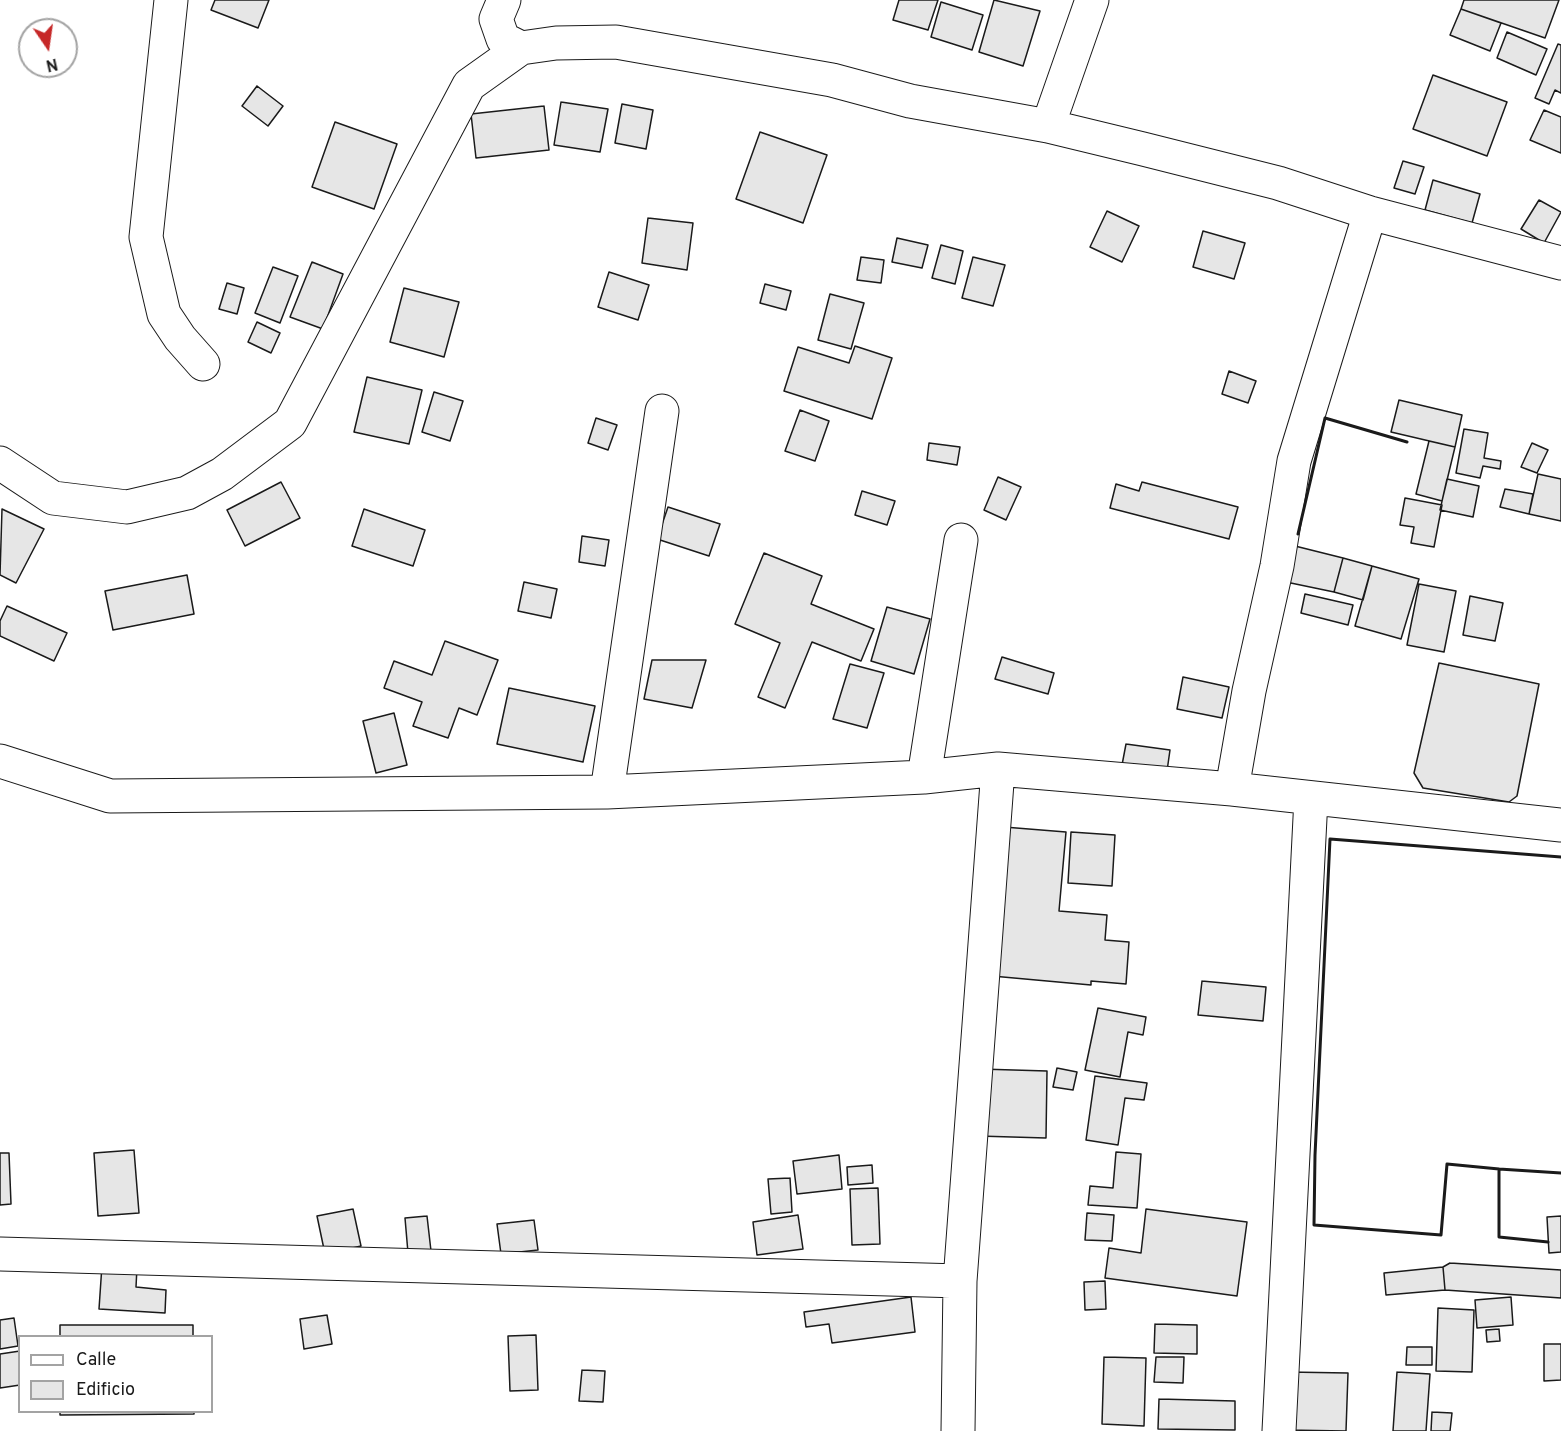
<!DOCTYPE html>
<style>
body{margin:0}
#map{position:relative;width:1561px;height:1431px;overflow:hidden;background:#fff;font-family:Overpass,sans-serif}
canvas{display:block}
.legend{position:absolute;left:18px;top:1335px;width:195px;height:78px;box-sizing:border-box;background:#fff;border:2px solid #a3a3a3;margin:0;padding:8px 10px;list-style:none;font-size:18px;color:#1a1a1a}
.legend li{display:flex;align-items:center;gap:12px;height:30px}
.legend b{width:30px;border:2px solid #a3a3a3}
.north{position:absolute;left:18px;top:18px;width:60px;height:60px;box-sizing:border-box;background:#fff;border:2px solid #a3a3a3;border-radius:50%;rotate:167deg;font-size:16px;font-weight:700;line-height:24px;text-align:center;color:#1a1a1a}
.north::after{content:'';display:block;margin:auto;width:21px;height:27px;background:#c62828;clip-path:polygon(50% 0,100% 100%,50% 72%,0 100%)}
</style>
<div id="map">
<canvas width="1561" height="1431"></canvas>
<ul class="legend">
<li><b style="height:8px;background:#fff"></b>Calle</li>
<li><b style="height:16px;background:#e6e6e6"></b>Edificio</li>
</ul>
<div class="north">N</div>
</div>
<script>
const ctx = document.querySelector('canvas').getContext('2d');
ctx.lineJoin = 'round';
function fill(path, color) { ctx.fillStyle = color; ctx.fill(path, 'evenodd'); }
const shape = rows => new Path2D(rows.map(r => 'M' + r).join(''));
function stroke(path, color, width, dash) { ctx.strokeStyle = color; ctx.lineWidth = width; ctx.lineCap = dash ? 'butt' : 'round'; ctx.setLineDash(dash || []); ctx.stroke(path); }
const building = shape([
 [215,0,269,0,258,28,211,10,215,0],
 [899,0,938,0,928,30,893,20,899,0],
 [994,0,1040,11,1023,66,979,52,994,0],
 [1464,0,1559,0,1545,38,1461,9,1464,0],
 [941,2,983,15,972,50,931,37,941,2],
 [1461,9,1501,23,1490,51,1450,35,1461,9],
 [1507,32,1547,49,1536,75,1497,58,1507,32],
 [1558,44,1561,45,1561,93,1555,90,1549,104,1535,98,1558,44],
 [1433,75,1507,102,1487,156,1413,129,1433,75],
 [257,86,283,106,268,126,242,106,257,86],
 [561,102,608,109,600,152,554,145,561,102],
 [622,104,653,110,646,149,615,143,622,104],
 [544,106,549,150,476,158,471,114,544,106],
 [1544,110,1561,117,1561,153,1530,140,1544,110],
 [335,122,397,144,374,209,312,187,335,122],
 [760,132,827,155,803,223,736,199,760,132],
 [1403,161,1424,167,1415,194,1394,188,1403,161],
 [1433,180,1480,194,1472,223,1425,210,1433,180],
 [1539,200,1561,212,1544,243,1521,229,1539,200],
 [1107,211,1139,226,1122,262,1090,247,1107,211],
 [648,218,693,223,687,270,642,263,648,218],
 [1203,231,1245,243,1234,279,1193,267,1203,231],
 [897,238,928,245,922,268,892,262,897,238],
 [941,245,963,251,955,284,932,278,941,245],
 [861,257,884,260,881,283,857,280,861,257],
 [973,257,1005,265,993,306,962,298,973,257],
 [312,262,343,274,323,329,290,317,312,262],
 [273,267,298,276,280,323,255,313,273,267],
 [609,272,649,285,638,320,598,307,609,272],
 [227,283,244,288,237,314,219,309,227,283],
 [765,284,791,291,786,310,760,303,765,284],
 [404,288,459,302,444,357,390,342,404,288],
 [830,294,864,303,851,349,818,340,830,294],
 [257,322,280,333,271,353,248,342,257,322],
 [855,346,892,358,872,419,784,391,798,347,849,363,855,346],
 [1229,371,1256,381,1248,403,1222,394,1229,371],
 [367,377,422,390,409,444,354,432,367,377],
 [434,392,463,401,450,441,422,432,434,392],
 [1399,400,1462,415,1455,447,1391,432,1399,400],
 [800,410,829,421,815,461,785,451,800,410],
 [596,418,617,425,608,450,588,443,596,418],
 [1464,429,1488,433,1484,458,1501,461,1500,469,1483,466,1480,478,1456,473,1464,429],
 [1429,441,1455,447,1442,501,1416,494,1429,441],
 [929,443,960,447,957,465,927,460,929,443],
 [1532,443,1548,450,1537,473,1521,467,1532,443],
 [1538,474,1561,479,1561,521,1529,514,1538,474],
 [998,477,1021,487,1006,520,984,510,998,477],
 [1447,479,1479,486,1473,517,1440,510,1447,479],
 [281,482,300,518,245,546,227,510,281,482],
 [1142,482,1238,507,1229,539,1110,508,1116,484,1139,491,1142,482],
 [1505,489,1533,494,1529,514,1500,507,1505,489],
 [862,491,895,501,887,525,855,515,862,491],
 [1405,498,1442,505,1434,547,1411,543,1414,527,1400,525,1405,498],
 [668,507,720,524,709,556,657,539,668,507],
 [2,509,44,529,16,583,0,575,2,509],
 [364,509,425,530,413,566,352,546,364,509],
 [582,536,609,540,605,566,579,562,582,536],
 [1295,546,1343,558,1334,592,1286,582,1295,546],
 [764,553,822,576,811,604,874,629,861,661,812,642,785,708,758,697,780,643,735,624,764,553],
 [1343,558,1372,566,1363,600,1334,592,1343,558],
 [1372,566,1419,579,1401,639,1355,626,1372,566],
 [187,575,194,614,113,630,105,591,187,575],
 [524,582,557,589,551,618,518,611,524,582],
 [1419,584,1456,591,1444,652,1407,645,1419,584],
 [1305,594,1353,605,1348,625,1301,613,1305,594],
 [1470,596,1503,603,1495,641,1463,635,1470,596],
 [7,606,67,633,54,661,0,636,0,621,7,606],
 [887,607,930,619,914,674,871,661,887,607],
 [445,641,498,660,477,715,459,708,448,738,413,726,422,702,384,688,394,661,432,675,445,641],
 [1002,657,1054,673,1048,694,995,679,1002,657],
 [652,660,706,660,692,708,644,699,652,660],
 [1439,663,1539,684,1517,796,1509,802,1423,788,1414,773,1439,663],
 [850,664,884,673,867,728,833,719,850,664],
 [1183,677,1229,687,1222,718,1177,709,1183,677],
 [509,688,595,706,583,762,497,744,509,688],
 [394,713,407,765,376,773,363,721,394,713],
 [1126,744,1170,750,1167,771,1122,765,1126,744],
 [1004,827,1066,832,1059,911,1107,915,1105,940,1129,942,1126,984,1091,981,1091,985,992,976,1004,827],
 [1071,832,1115,835,1112,886,1068,883,1071,832],
 [1202,981,1266,987,1263,1021,1198,1015,1202,981],
 [1098,1008,1146,1017,1143,1035,1128,1032,1120,1077,1085,1070,1098,1008],
 [1057,1068,1077,1072,1073,1090,1053,1087,1057,1068],
 [980,1069,1047,1071,1046,1138,978,1136,980,1069],
 [1095,1076,1147,1083,1144,1100,1125,1098,1118,1145,1086,1140,1095,1076],
 [134,1150,139,1213,98,1216,94,1153,134,1150],
 [1116,1152,1141,1154,1137,1208,1088,1205,1090,1186,1113,1188,1116,1152],
 [0,1153,9,1153,11,1204,0,1205,0,1153],
 [839,1155,842,1189,797,1194,793,1161,839,1155],
 [872,1165,873,1183,848,1185,847,1167,872,1165],
 [790,1178,792,1212,771,1214,768,1179,790,1178],
 [878,1188,880,1244,852,1245,850,1189,878,1188],
 [353,1209,361,1246,325,1254,317,1216,353,1209],
 [1146,1209,1247,1222,1237,1296,1105,1278,1109,1248,1141,1253,1146,1209],
 [1087,1213,1114,1215,1112,1241,1085,1240,1087,1213],
 [798,1215,803,1249,757,1255,753,1222,798,1215],
 [427,1216,431,1251,408,1253,405,1218,427,1216],
 [1561,1216,1561,1252,1549,1253,1547,1217,1561,1216],
 [534,1220,538,1250,501,1254,497,1224,534,1220],
 [1450,1263,1561,1270,1561,1298,1445,1290,1443,1267,1450,1263],
 [102,1265,137,1267,136,1287,166,1290,165,1313,99,1309,102,1265],
 [1443,1267,1445,1290,1386,1295,1384,1273,1443,1267],
 [1105,1281,1106,1309,1085,1310,1084,1282,1105,1281],
 [911,1297,915,1332,832,1343,829,1324,806,1327,804,1312,911,1297],
 [1511,1297,1513,1325,1477,1328,1475,1300,1511,1297],
 [1438,1308,1474,1310,1472,1372,1436,1371,1438,1308],
 [327,1315,332,1344,304,1349,300,1319,327,1315],
 [14,1318,18,1346,0,1349,0,1320,14,1318],
 [1155,1324,1197,1325,1197,1354,1154,1353,1155,1324],
 [60,1325,193,1325,193,1336,60,1336,60,1325],
 [1499,1329,1500,1341,1487,1342,1486,1330,1499,1329],
 [536,1335,538,1390,510,1391,508,1336,536,1335],
 [1544,1344,1561,1344,1561,1380,1544,1381,1544,1344],
 [1407,1347,1432,1347,1432,1365,1406,1365,1407,1347],
 [20,1351,20,1385,0,1388,0,1354,20,1351],
 [1104,1357,1146,1358,1144,1426,1102,1424,1104,1357],
 [1156,1357,1184,1357,1183,1383,1154,1382,1156,1357],
 [582,1370,605,1371,603,1402,579,1401,582,1370],
 [1287,1372,1348,1373,1346,1431,1286,1430,1287,1372],
 [1397,1372,1430,1374,1426,1431,1393,1431,1397,1372],
 [1159,1399,1235,1401,1235,1430,1158,1429,1159,1399],
 [60,1412,194,1412,194,1414,60,1415,60,1412],
 [1432,1412,1452,1413,1450,1431,1431,1431,1432,1412]
]);
fill(building, '#e6e6e6');
stroke(building, '#1a1a1a', 1.5);
const minor = shape([
 [171,0,146,237,164,314,180,338,203,364],
 [504,0,496,19,503,39,521,48,556,43,616,42,832,80,910,101,1048,126,1143,149,1278,183,1370,213,1561,263],
 [1048,126,1092,0],
 [0,463,53,498,127,507,187,493,222,474,290,423,469,85,521,48],
 [0,761,110,796,607,792,924,777,998,769,1232,789,1561,825],
 [924,777,961,540],
 [1232,789,1249,691,1277,566,1294,461,1370,213],
 [607,792,662,411],
 [0,1254,960,1281],
 [958,1431,960,1281,998,769],
 [1279,1431,1311,798]
]);
stroke(minor, '#1a1a1a', 35);
stroke(minor, '#fff', 33);
stroke(shape([
 [1298,534,1325,418,1407,442],
 [1499,1169,1561,1173],
 [1548,1242,1499,1237,1499,1169,1447,1164,1441,1235,1314,1225,1315,1155,1330,839,1561,857]
]), '#1a1a1a', 3);
</script>
